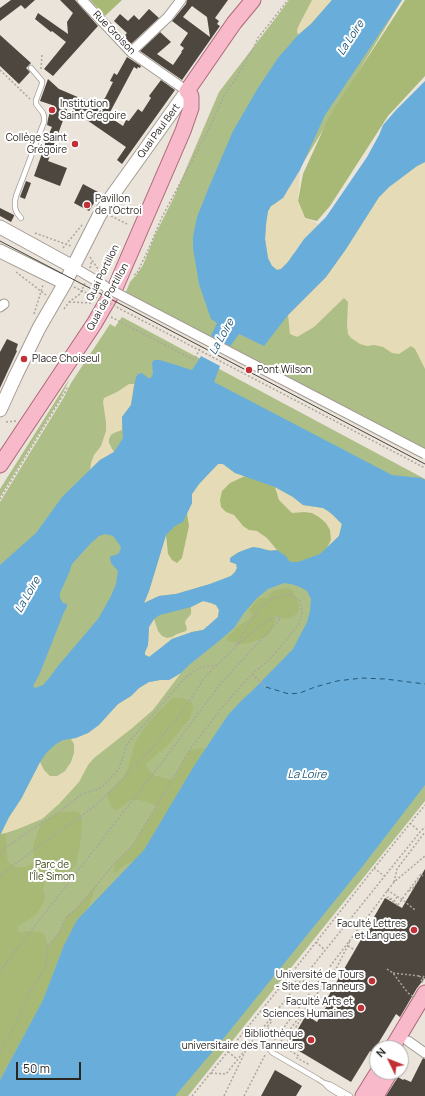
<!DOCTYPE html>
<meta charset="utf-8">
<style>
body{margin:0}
#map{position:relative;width:425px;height:1096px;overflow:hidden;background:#ebe4da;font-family:Manrope,sans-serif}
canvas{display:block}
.north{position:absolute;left:369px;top:1040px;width:40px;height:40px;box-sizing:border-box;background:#fff;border:1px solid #aaa9a7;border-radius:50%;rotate:313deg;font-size:11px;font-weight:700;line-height:16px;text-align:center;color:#2a2723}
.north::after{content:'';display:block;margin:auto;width:14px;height:18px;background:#c03035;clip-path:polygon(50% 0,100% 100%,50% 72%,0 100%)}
.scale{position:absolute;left:16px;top:1062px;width:65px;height:18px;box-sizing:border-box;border:2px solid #2a2723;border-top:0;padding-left:5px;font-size:12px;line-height:14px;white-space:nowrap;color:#2a2723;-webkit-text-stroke:3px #fff;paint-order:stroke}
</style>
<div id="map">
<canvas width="425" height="1096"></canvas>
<div class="north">N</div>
<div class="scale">50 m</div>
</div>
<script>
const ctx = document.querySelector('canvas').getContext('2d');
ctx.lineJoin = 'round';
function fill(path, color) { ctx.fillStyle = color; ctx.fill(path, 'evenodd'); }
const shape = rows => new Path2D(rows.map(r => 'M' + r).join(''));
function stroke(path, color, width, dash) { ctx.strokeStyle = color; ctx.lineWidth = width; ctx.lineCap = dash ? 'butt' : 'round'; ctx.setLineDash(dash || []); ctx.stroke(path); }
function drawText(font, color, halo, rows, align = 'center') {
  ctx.font = font + ' Manrope,sans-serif'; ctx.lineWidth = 4; ctx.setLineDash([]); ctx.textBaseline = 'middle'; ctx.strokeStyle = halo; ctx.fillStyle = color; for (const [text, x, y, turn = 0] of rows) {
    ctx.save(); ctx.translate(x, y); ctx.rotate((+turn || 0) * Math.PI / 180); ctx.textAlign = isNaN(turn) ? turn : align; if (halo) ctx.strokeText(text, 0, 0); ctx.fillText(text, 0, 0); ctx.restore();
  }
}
fill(shape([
 [289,0,402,0,280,201,296,260,425,93,425,458,125,294,130,282,137,274,143,265,155,235,174,197,219,92,278,15],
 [122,317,425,479,425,801,188,1096,4,1096,31,1023,0,1080,0,502,64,397,71,383,110,324,115,327],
 [70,378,60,399,0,497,0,489]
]), '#aebe87');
fill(shape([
 [90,0,122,0,105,16],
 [405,0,425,0,425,76,388,116,330,206,317,221,305,218,298,201,303,174,329,117],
 [245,476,275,487,279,500,299,513,304,512,312,513,319,517,326,523,330,530,331,540,327,548,320,554,298,562,291,562,288,560,286,557,277,550,267,538,257,531,249,530,243,526,239,521,234,515,226,512,221,507,220,500,222,491,230,483],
 [187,513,189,526,186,545,182,558,177,563,172,560,168,554,166,535,175,526,183,522],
 [286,588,292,590,298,601,299,609,296,614,291,618,286,619,273,616,275,621,271,631,267,636,252,642,244,644,228,641,226,638,239,626,251,618,252,614,249,611,258,599,260,598,267,598,273,591],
 [172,698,181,698,187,700,192,703,193,708,190,718,167,746,150,760,146,765,148,769,155,776,173,780,189,751,201,748,207,748,171,805,144,850,135,860,123,866,115,874,114,871,116,862,133,845,157,806,148,802,139,800,131,800,117,810,114,809,111,806,107,795,124,777,128,768,135,743,140,735,149,722],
 [75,811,80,813,82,822,80,845,76,864,70,871,65,873,46,877,43,890,45,897,43,904,39,910,34,916,18,926,17,930,21,933,25,931,40,932,44,934,48,946,59,933,66,917,76,909,97,884,88,908,77,920,64,945,43,1000,0,1080,0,835,1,834,6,833,7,857,9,863,16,867,26,867,31,864,34,861,33,846,41,823,58,813]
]), '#a7b974');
fill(shape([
 [312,0,332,0,311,24,298,35,297,30,299,25],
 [425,162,425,369,415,349,411,346,399,354,392,353,383,347,374,345,367,346,360,344,351,338,348,334,347,325,348,302,344,298,314,327,297,337,290,334,288,315,326,277,346,249,379,197,389,187,417,166],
 [300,170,298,201,305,218,319,224,304,239,288,262,281,269,277,270,272,266,268,259,265,239,266,224,268,211,271,206,276,203,289,188],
 [129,384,134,384,131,405,122,417,122,430,114,433,111,435,109,439,109,443,114,452,100,460,90,470,91,463,94,455,101,446,106,431,106,422,103,402,104,398,117,392],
 [218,464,223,464,235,473,245,476,230,483,222,491,220,500,221,507,226,512,234,515,239,521,243,526,249,530,257,531,267,538,277,550,239,552,231,557,233,563,236,564,237,568,235,572,231,576,210,584,176,594,159,596,144,603,149,591,166,535,168,554,172,560,177,563,182,558,189,526,187,513,192,503,192,494,199,484],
 [275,487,293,497,303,505,323,508,328,511,333,515,342,524,339,536,327,548,331,540,330,530,326,523,319,517,312,513,304,512,292,513,279,500],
 [203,601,211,603,216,605,219,610,218,617,209,625,203,630,192,632,172,639,150,657,145,655,145,652,148,645,149,627,154,619,158,631,162,636,167,638,172,637,177,634,186,631,187,628,185,623,186,620,191,614,191,607],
 [181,673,153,710,131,729,94,758,88,765,79,782,59,804,42,819,18,829,6,833,1,834,9,817,21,799,40,762,44,770,50,776,57,776,65,771,71,762,74,753,74,744,71,739,88,733,98,725,118,704,131,696,139,688,149,682,160,680,169,680]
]), '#e5dbb6');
fill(shape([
 [332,0,402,0,325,115,300,170,289,188,283,198,271,206,268,211,266,224,265,239,268,258,272,266,277,270,281,269,288,262,304,239,326,217,367,157,379,135,383,125,396,110,425,81,425,162,417,166,389,187,379,197,346,249,326,277,288,315,264,346,239,334,229,348,220,366,214,382,392,475,421,478,425,480,425,785,362,867,219,1044,175,1096,0,1096,0,1080,43,1000,64,945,77,920,144,850,194,766,228,715,242,700,252,691,293,649,307,622,310,611,311,599,307,591,300,587,291,584,284,583,268,589,256,599,244,613,234,628,219,641,189,665,181,673,169,680,160,680,149,682,139,688,131,696,118,704,99,725,88,733,76,738,63,740,56,744,47,752,40,762,21,799,9,817,0,835,0,565,36,533,62,497,100,460,114,452,123,438,122,417,131,405,135,382,136,377,138,374,142,373,148,378,151,378,153,373,152,363,154,360,160,360,192,370,201,356,210,338,217,323,211,319,199,284,193,248,193,237,197,217,209,187,233,131,258,88,278,58,298,35,311,24],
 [218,464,223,464,235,473,275,487,293,497,303,505,323,508,328,511,333,515,342,524,339,536,320,554,298,562,291,562,288,560,287,557,277,550,271,551,260,548,253,547,247,549,239,552,230,558,230,562,236,564,237,568,235,572,231,576,210,584,176,594,159,596,144,603,149,591,166,535,175,526,183,522,192,503,192,494,199,484],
 [105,534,113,536,119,544,121,548,119,553,116,555,111,556,110,557,111,563,118,571,116,584,111,596,98,619,58,666,50,677,43,685,35,688,33,686,40,673,64,612,67,607,67,604,63,603,60,598,60,593,69,573,72,564,91,543,99,536],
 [203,601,211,603,216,605,219,610,218,617,209,625,203,630,192,632,172,639,149,657,145,655,145,652,148,645,149,627,154,619,160,615,191,607]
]), '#69aeda');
fill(shape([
 [209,337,231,349,222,367,199,355]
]), '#ebe4da');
stroke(shape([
 [266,687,289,694,300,693,315,687,337,681,362,678,385,679,425,684]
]), '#235876', 1, [5, 4]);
fill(shape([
 [11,0,35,0,25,9,21,5,0,21,0,8],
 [60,0,75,0,98,26,53,76,44,69,66,42,52,31,51,32,35,19,38,13,68,34,67,22,73,13],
 [187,0,228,0,215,18,219,21,217,24,220,26,182,80,140,51,160,32,171,42,157,54,173,65,182,52,181,52,184,48,180,45,188,33,172,21,186,4],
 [192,6,207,17,210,37,183,17],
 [149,9,159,18,131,44,124,36,127,33,114,21,120,14,128,21,134,15,139,20],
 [0,35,31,63,26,68,30,72,19,84,0,66],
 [127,57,141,66,140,68,138,67,137,69,134,67,108,116,123,126,126,120,129,121,138,109,142,112,151,98,149,96,161,80,175,90,122,164,117,160,126,147,68,107,48,161,67,168,60,186,34,176,45,145,45,143,52,127,47,125,48,119,52,105,40,101,48,79,59,89,80,98,101,102,105,98,113,82,110,81,114,73,117,75],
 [26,181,31,183,25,199,20,197],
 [83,184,98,192,95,197,97,198,89,211,74,203],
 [0,208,14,215,14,216,11,222,0,216],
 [7,339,18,344,16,350,17,351,0,388,0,352],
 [425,869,425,978,417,988,400,1017,396,1014,373,1052,370,1051,351,1082,289,1045,306,1015,317,1022,328,1004,325,1002,385,898,402,908],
 [423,1058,425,1059,425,1096,386,1096,398,1077,403,1080,404,1079,411,1082],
 [275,1070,294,1081,302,1086,296,1096,261,1096]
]), '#4d473f');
const lane = shape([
 [21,218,17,213,15,208,15,201,16,196,44,122,44,117,43,113,36,104,36,100,42,84,42,81,31,68],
 [268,1048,273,1053,318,1079,324,1083,329,1088,342,1096],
 [324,1083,331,1085,350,1096]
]);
const street = shape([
 [82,0,131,52,187,91],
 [131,52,168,17,181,0],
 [73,267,102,284],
 [0,307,4,304],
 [408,1041,425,1053]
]);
const secondary = shape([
 [0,227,73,267],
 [0,251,65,283],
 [0,410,16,375,39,328,65,283,99,216,107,203,187,91]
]);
const primary = shape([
 [0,465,94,324,116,286,183,131,191,108,191,96,187,91,234,23,253,0],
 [392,1048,425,993],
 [363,1096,378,1072],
 [376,1096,390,1072]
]);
stroke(lane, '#a49c94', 6);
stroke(street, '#a49c94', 11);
stroke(secondary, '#a49c94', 15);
stroke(primary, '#ad6878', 17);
stroke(shape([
 [41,69,42,55],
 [0,70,30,99],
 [111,216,129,225],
 [35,233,71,246],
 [63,248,82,225],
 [90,257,100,272],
 [90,268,92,260],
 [16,272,46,295],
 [134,275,137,273,149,248,162,217,208,131,224,96,238,75,253,49,258,38,288,0],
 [74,287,95,297],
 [69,302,91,303],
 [64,309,69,302,80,294,85,283],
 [34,314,43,285],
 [111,317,194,360,201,347],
 [6,422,16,421],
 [0,499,65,392,68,386],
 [252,674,266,687],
 [410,823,419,831],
 [0,854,4,849,41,823,58,813,82,794,101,788,119,769,127,744,186,677,201,667,217,665],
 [374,868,384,876],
 [0,877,4,873,31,852,95,806,148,753,183,711,205,677,237,645,261,625,270,619,282,617],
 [394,882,397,869,425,832],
 [413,888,419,879],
 [387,890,403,900,415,910],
 [409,891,413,888,415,889],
 [405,895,421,874,423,876],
 [397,897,395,901,388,897,387,898,398,905,397,906],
 [398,905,405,895],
 [316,942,325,950],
 [348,946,355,950],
 [387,969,393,973,408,993],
 [0,971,160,765,221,683,282,617],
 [393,973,419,976],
 [289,976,300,986,305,979,314,986],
 [421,981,425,974],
 [323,986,331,991],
 [313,999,326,1007],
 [261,1011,272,1021,267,1027,277,1035],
 [305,1012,284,1047,299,1056,297,1058,308,1064,307,1065],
 [272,1043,394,882,425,856],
 [276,1048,337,967,350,941],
 [228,1052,237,1059],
 [0,1053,10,1035,33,987,45,969,48,947,59,933,66,917,76,909,116,862,133,845,189,751,220,710,252,674,271,658,299,624,302,612,300,601,289,594,273,598,258,610,244,632,237,645],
 [211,1073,226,1074,420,832,425,827],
 [192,1096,302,960,379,862,425,805],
 [224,1096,245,1052,246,1049],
 [244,1096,265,1055]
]), '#aba69e', 1.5, [2, 2]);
stroke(lane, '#fff', 4.5);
stroke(street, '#fff', 9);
stroke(secondary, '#fff', 13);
stroke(primary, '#f8b9ca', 15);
stroke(shape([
 [0,241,425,464]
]), '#47433e', 1);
const streetBridge = shape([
 [102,284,107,288,425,454]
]);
stroke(streetBridge, '#a49c94', 11, []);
stroke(shape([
 [95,297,105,301,425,468],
 [419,976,424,979,421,984],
 [408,993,414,997,416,993]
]), '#aba69e', 1.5, [2, 2]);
stroke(streetBridge, '#fff', 9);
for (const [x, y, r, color] of [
 [52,110,4,"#c03035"],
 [75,144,4,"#c03035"],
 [87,205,4,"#c03035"],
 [24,359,4,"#c03035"],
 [249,370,4,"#c03035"],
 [414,930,4,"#c03035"],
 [372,981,4,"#c03035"],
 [361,1008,4,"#c03035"],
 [311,1040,4,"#c03035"]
]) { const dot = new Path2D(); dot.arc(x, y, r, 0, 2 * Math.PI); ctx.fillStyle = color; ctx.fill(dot); stroke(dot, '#fff', 1.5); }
drawText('10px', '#2a2723', '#fff', [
 ["Rue Groison",114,33,46],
 ["Quai Paul Bert",159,131,-54],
 ["Quai Portillon",103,273,-64],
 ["Quai de Portillon",108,297,-61]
]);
drawText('10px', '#2a2723', '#fff', [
 ["Institution",60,104,"left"],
 ["Saint Grégoire",60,116,"left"],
 ["Collège Saint",67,138],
 ["Grégoire",67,150],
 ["Pavillon",95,199,"left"],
 ["de l'Octroi",95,211,"left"],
 ["Place Choiseul",32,359,"left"],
 ["Pont Wilson",257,370,"left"],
 ["Faculté Lettres",406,924],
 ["et Langues",406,936],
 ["Université de Tours",364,975],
 ["- Site des Tanneurs",364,987],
 ["Faculté Arts et",353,1002],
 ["Sciences Humaines",353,1014],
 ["Bibliothèque",303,1034],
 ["universitaire des Tanneurs",303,1046]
], 'right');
drawText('10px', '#394411', '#fff', [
 ["Parc de",52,865],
 ["l'Île Simon",52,877]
]);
drawText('italic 11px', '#235876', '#fff', [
 ["La Loire",351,38,-57],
 ["La Loire",222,337,-61],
 ["La Loire",28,595,-60],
 ["La Loire",307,775]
]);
</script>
